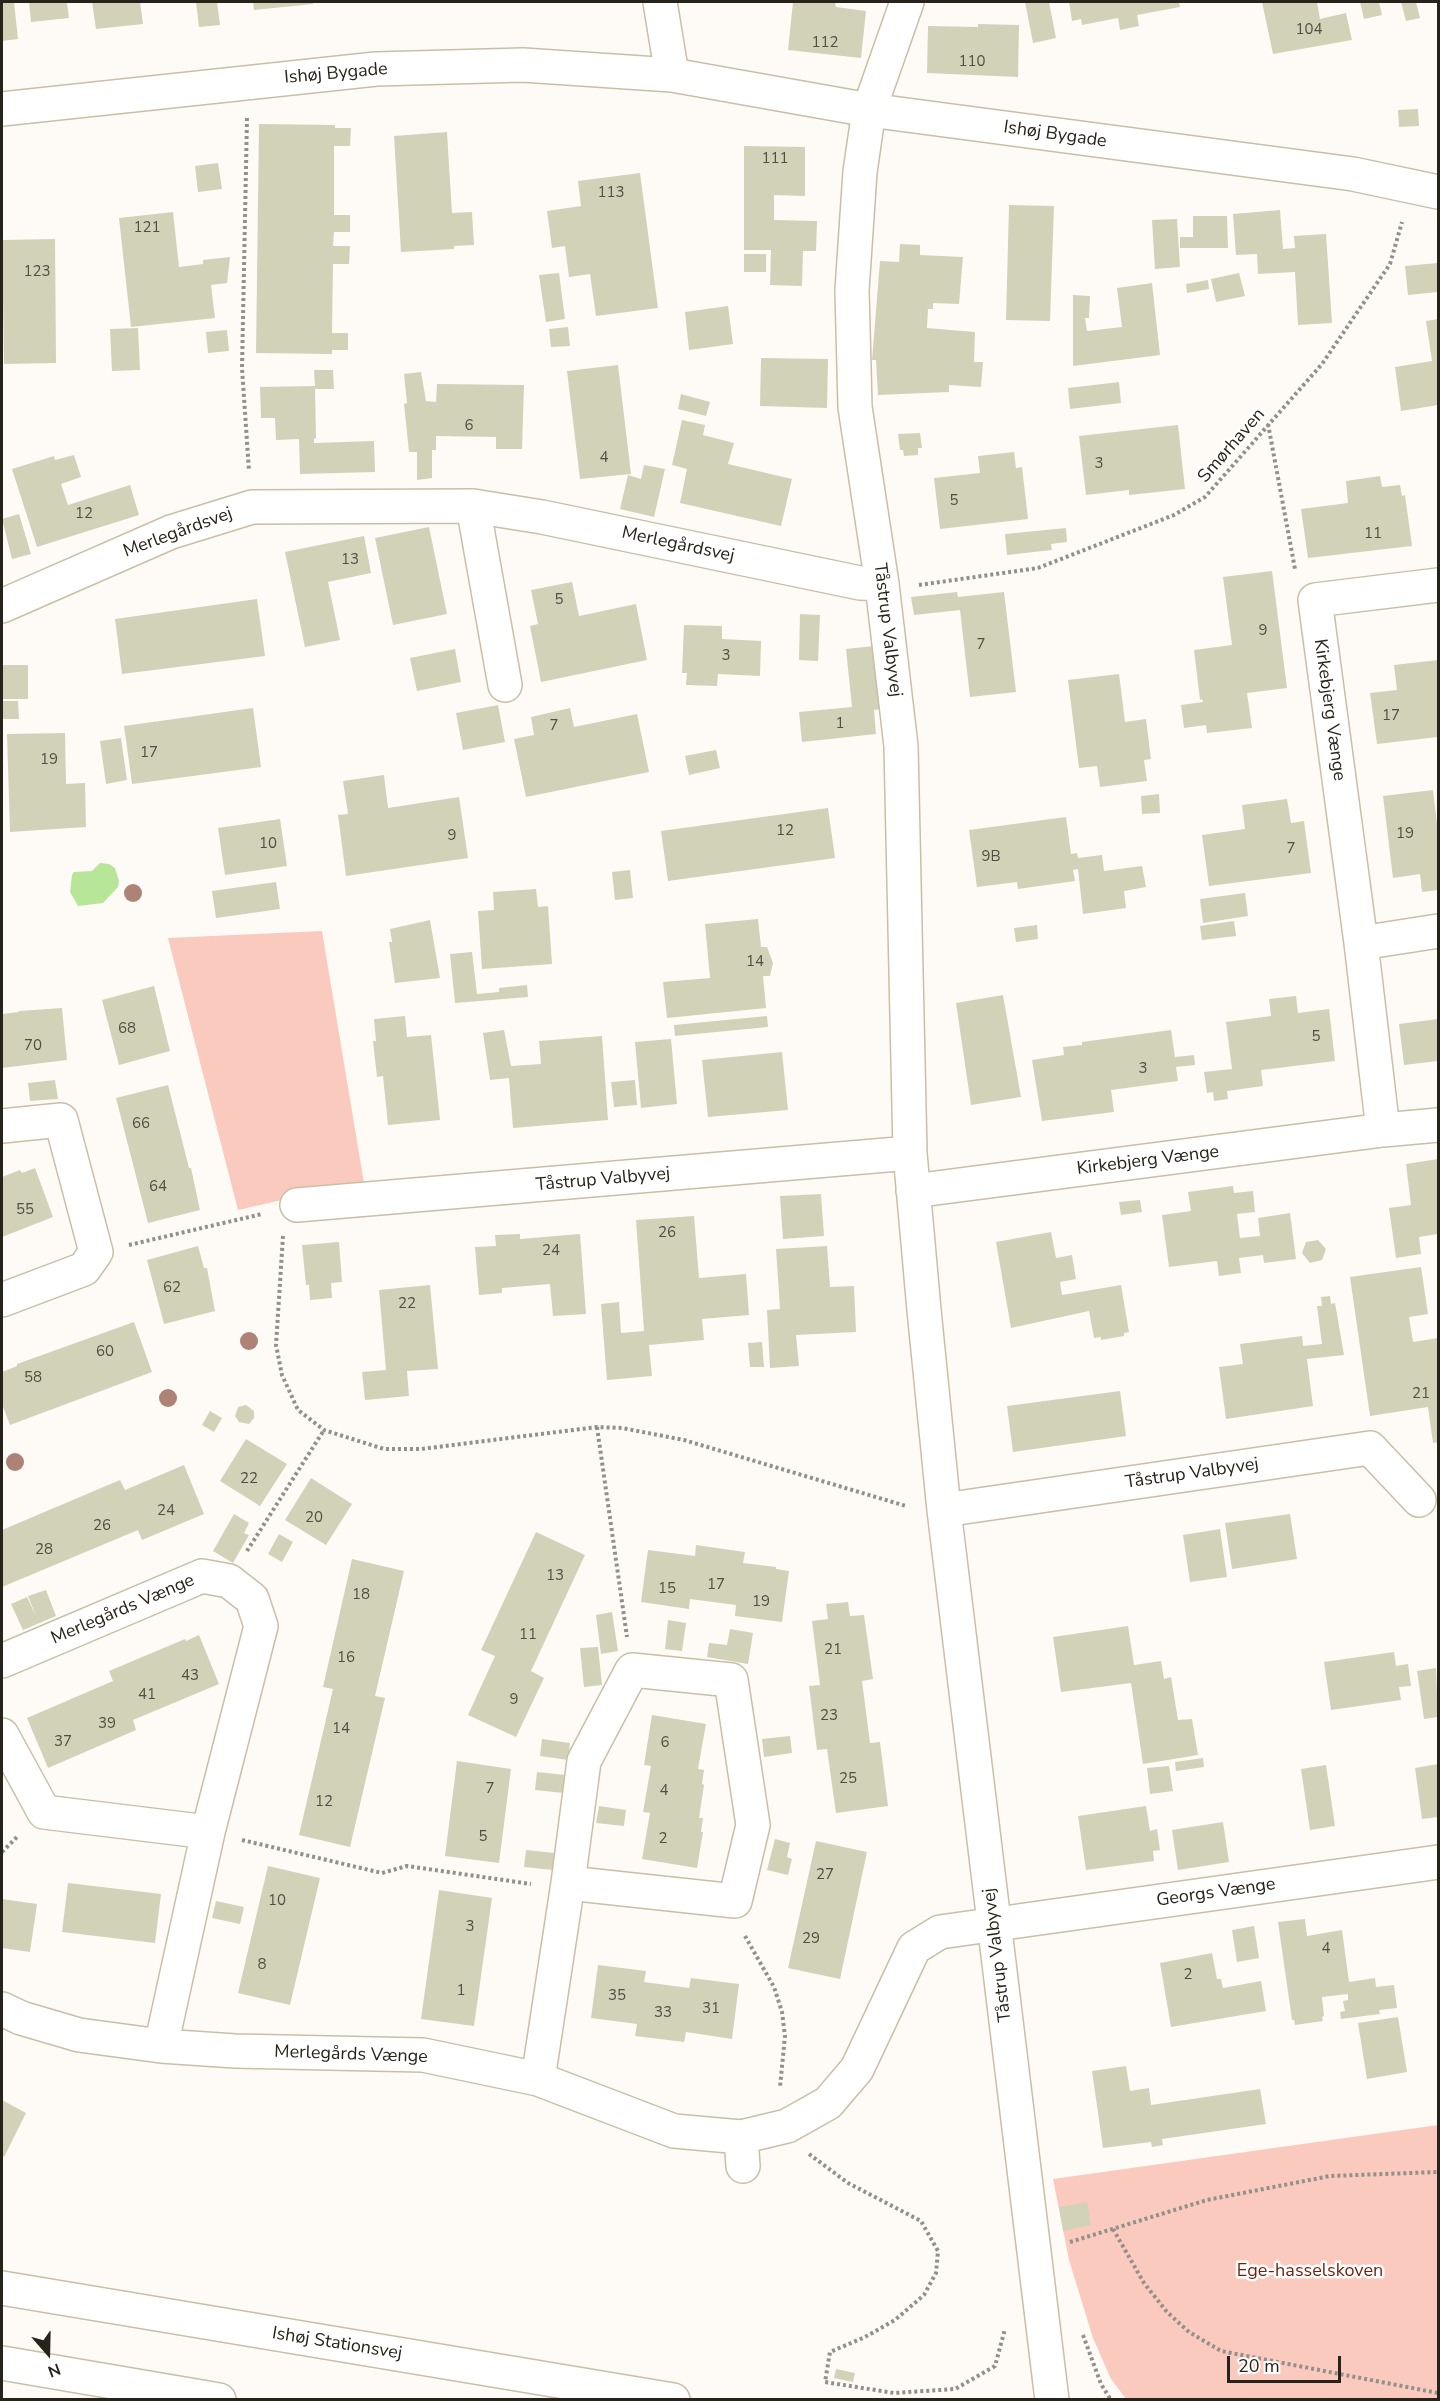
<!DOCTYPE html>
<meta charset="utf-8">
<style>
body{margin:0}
#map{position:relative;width:1440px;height:2401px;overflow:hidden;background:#fefbf7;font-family:"Nunito Sans",sans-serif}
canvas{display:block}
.frame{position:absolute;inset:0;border:3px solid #27231a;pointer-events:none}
.north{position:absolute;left:18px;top:2323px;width:60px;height:60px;-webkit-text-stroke:4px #fff;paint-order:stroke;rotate:160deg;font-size:16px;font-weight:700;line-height:24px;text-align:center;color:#27231a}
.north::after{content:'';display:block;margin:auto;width:21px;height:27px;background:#27231a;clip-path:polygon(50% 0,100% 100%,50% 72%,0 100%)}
.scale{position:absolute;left:1227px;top:2356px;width:114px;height:27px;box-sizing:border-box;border:3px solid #27231a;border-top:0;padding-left:8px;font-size:18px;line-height:21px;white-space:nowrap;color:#27231a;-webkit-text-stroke:4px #fff;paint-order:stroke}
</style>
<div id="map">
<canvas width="1440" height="2401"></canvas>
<div class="frame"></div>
<div class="north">N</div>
<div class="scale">20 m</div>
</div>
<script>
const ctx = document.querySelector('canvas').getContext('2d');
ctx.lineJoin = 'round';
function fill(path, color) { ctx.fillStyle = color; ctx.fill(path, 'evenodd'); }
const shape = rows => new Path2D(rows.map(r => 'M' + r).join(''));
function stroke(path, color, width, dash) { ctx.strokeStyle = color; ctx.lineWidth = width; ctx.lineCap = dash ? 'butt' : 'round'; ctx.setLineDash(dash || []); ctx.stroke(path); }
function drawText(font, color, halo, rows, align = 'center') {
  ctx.font = font + ' "Nunito Sans",sans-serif'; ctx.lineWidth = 5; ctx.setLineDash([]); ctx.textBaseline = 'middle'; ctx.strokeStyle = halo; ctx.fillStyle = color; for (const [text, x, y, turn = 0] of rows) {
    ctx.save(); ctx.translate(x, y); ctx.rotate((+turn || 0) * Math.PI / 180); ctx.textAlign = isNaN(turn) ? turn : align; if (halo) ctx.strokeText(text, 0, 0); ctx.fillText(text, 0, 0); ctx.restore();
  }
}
fill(shape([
 [322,931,364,1183,298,1189,295,1197,238,1210,168,938],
 [1438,2125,1438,2399,1126,2399,1111,2379,1093,2338,1069,2260,1053,2179]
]), '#facabe');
fill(shape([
 [100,863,109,864,115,868,119,881,118,887,103,903,78,906,70,892,72,875,74,872,92,871]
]), '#b8e698');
fill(shape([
 [2,2,14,2,18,39,2,41],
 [29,2,67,2,69,18,31,22],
 [92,2,140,2,143,24,96,29],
 [196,2,217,2,220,25,199,27],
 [253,2,313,2,313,4,254,10],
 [793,2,835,2,836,7,866,11,861,58,788,50],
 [1025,2,1049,2,1056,38,1033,43],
 [1069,2,1179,2,1180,7,1137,15,1139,26,1120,30,1118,18,1082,25,1081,19,1072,21],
 [1262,2,1317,2,1320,19,1346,13,1352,40,1273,54],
 [1360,2,1379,2,1382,15,1364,19],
 [1401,2,1416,2,1420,18,1406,21],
 [978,24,1019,25,1018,77,927,73,928,26,978,27],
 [1418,109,1419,126,1399,127,1398,110],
 [259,124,335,125,335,128,351,128,350,146,334,146,334,215,350,215,350,232,334,232,333,246,350,246,349,264,333,264,332,333,348,333,348,350,332,350,332,354,256,353],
 [447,132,452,213,472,212,474,245,454,246,454,249,401,252,394,136],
 [744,146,805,147,805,196,774,195,774,220,817,221,816,251,803,251,802,286,770,285,771,250,744,250],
 [218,163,222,189,198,192,195,166],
 [640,173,658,308,596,316,590,274,569,277,565,246,552,248,547,211,581,206,578,181],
 [1009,205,1054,206,1050,321,1006,320],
 [1280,210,1283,249,1295,248,1294,236,1326,234,1332,323,1298,325,1295,272,1258,274,1257,254,1236,255,1233,214],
 [173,212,179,267,203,264,203,260,230,257,227,283,211,285,215,318,131,327,119,218],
 [1193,216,1227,216,1228,248,1180,248,1180,237,1193,237],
 [1177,219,1180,267,1155,269,1152,220],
 [55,239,56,363,4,364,2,240],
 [900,244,920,245,920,255,963,257,959,304,933,303,933,309,928,309,927,328,975,332,974,362,983,362,981,387,949,385,949,392,878,395,876,360,872,360,880,261,899,262],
 [744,254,766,254,766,272,744,272],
 [1438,263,1438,292,1408,295,1405,266],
 [559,273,565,319,546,322,539,275],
 [1239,273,1245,296,1216,302,1211,279],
 [1208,280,1209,289,1187,293,1186,284],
 [1152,283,1160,355,1073,366,1073,295,1090,296,1089,318,1085,318,1087,331,1122,327,1117,288],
 [728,306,733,344,689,350,685,312],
 [1438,319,1438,405,1401,411,1395,367,1432,361,1426,321],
 [568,327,570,346,551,347,549,329],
 [138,328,140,370,112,371,110,329],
 [227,330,229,351,208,353,206,332],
 [761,358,828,359,827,408,760,406],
 [618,365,631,474,580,479,567,371],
 [314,370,333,370,334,389,315,389,316,438,314,439,314,443,374,441,375,472,300,474,299,439,276,440,275,418,261,418,260,387,315,386],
 [421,372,426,401,436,402,437,384,524,385,522,449,496,449,496,437,436,436,436,450,432,450,432,478,417,480,417,452,409,452,404,404,407,403,404,374],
 [1119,382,1121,403,1070,409,1068,388],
 [681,394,710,402,706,416,678,409],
 [682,420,705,425,703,435,734,443,728,464,792,479,781,526,680,503,687,469,672,465],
 [1178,425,1185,489,1129,495,1129,490,1086,495,1079,436],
 [920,433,922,448,918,448,918,455,904,456,903,450,900,450,898,434],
 [1014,452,1016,468,1022,467,1028,519,940,529,934,478,980,473,978,456],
 [74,455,81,477,61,484,68,505,130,485,139,515,37,547,12,469,54,456,55,460],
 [644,465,665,469,654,517,620,509,628,475,641,479],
 [1380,476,1382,487,1400,485,1402,496,1405,495,1412,546,1308,558,1301,509,1348,503,1346,481],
 [19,514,31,554,12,559,2,519],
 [429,527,447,614,393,625,375,538],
 [1066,528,1067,542,1051,544,1052,550,1007,555,1005,534],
 [364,536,371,573,328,582,340,640,305,647,285,552],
 [1272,571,1287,688,1247,693,1252,728,1207,733,1206,725,1184,728,1181,705,1203,702,1202,699,1200,700,1194,650,1232,645,1223,577],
 [572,582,579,616,636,604,647,660,541,682,530,626,538,624,531,590],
 [957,592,958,597,1004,592,1016,692,970,697,960,610,914,615,911,597],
 [257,599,265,656,122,674,115,619],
 [800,614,820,615,818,661,799,660],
 [684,625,722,626,722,639,761,641,760,676,718,674,717,686,686,685,687,673,682,673],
 [874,646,881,709,874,710,876,734,802,742,799,712,852,707,846,649],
 [455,649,461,682,417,691,410,658],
 [1438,660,1438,737,1377,744,1370,693,1397,690,1394,665],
 [2,665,28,665,28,699,2,699],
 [1119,674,1125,722,1146,719,1151,759,1144,760,1147,781,1100,787,1097,766,1079,768,1068,680],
 [2,701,18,701,19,719,2,719],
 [498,705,505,742,463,750,456,713],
 [253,708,261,767,132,784,124,726],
 [570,708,574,727,637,714,649,772,526,797,514,739,534,735,531,717],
 [65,733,66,784,85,783,86,827,10,832,7,734],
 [121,738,127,780,106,784,100,741],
 [716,750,720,768,689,775,685,756],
 [384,775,388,808,459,797,468,858,346,876,338,815,348,814,343,781],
 [1433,790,1438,832,1438,890,1422,892,1420,874,1393,878,1383,796],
 [1159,794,1160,813,1142,814,1141,796],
 [1287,799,1291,823,1304,821,1311,873,1209,886,1202,835,1245,829,1242,805],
 [828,808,835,858,668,881,661,831],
 [1066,817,1071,854,1077,853,1078,858,1102,855,1104,871,1142,866,1146,887,1124,891,1126,908,1083,914,1078,869,1073,870,1075,881,1018,889,1017,882,977,887,969,830],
 [280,819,287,866,225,875,218,828],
 [630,870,633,898,615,900,612,872],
 [276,882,280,909,216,918,212,891],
 [536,889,538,907,548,906,552,964,482,969,478,911,494,910,493,892],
 [1245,893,1248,916,1203,923,1200,899],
 [758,919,761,947,767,947,773,963,770,976,763,976,766,1008,667,1018,663,982,710,978,705,924],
 [430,920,440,978,395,983,389,942,392,942,390,929],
 [1234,921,1236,936,1202,940,1200,926],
 [1037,925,1038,939,1016,942,1014,928],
 [472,952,477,994,499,992,499,988,527,985,528,997,455,1003,450,954],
 [154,986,170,1051,119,1065,102,1000],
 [1003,995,1021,1097,971,1105,956,1003],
 [1296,996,1298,1013,1329,1009,1335,1061,1261,1070,1263,1086,1227,1091,1228,1099,1214,1101,1213,1092,1207,1093,1204,1072,1232,1069,1226,1022,1271,1016,1269,999],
 [62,1008,67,1060,2,1068,2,1014,19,1012,19,1011],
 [405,1016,407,1037,431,1035,440,1120,388,1125,383,1076,377,1077,373,1041,376,1041,374,1019],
 [767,1016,768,1027,675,1036,674,1025],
 [1438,1019,1438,1061,1404,1065,1399,1024],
 [504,1030,511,1066,541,1064,539,1041,602,1036,608,1120,513,1128,509,1078,490,1080,483,1033],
 [1171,1030,1175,1057,1194,1055,1195,1065,1176,1067,1178,1081,1111,1090,1114,1112,1042,1121,1032,1060,1064,1055,1063,1047,1082,1045,1082,1042],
 [671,1039,677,1104,641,1108,635,1042],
 [782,1052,788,1110,708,1117,702,1060],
 [55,1080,58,1099,30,1101,28,1083],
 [635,1080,637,1105,614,1107,611,1082],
 [168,1085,189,1168,191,1168,200,1210,148,1223,116,1098],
 [1438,1159,1438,1234,1419,1237,1421,1254,1396,1258,1389,1208,1411,1205,1406,1164],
 [35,1168,53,1217,2,1237,2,1177,20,1170,22,1173],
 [1233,1186,1234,1193,1253,1191,1255,1212,1237,1214,1240,1238,1260,1236,1258,1218,1290,1213,1296,1259,1264,1263,1263,1255,1239,1258,1241,1273,1219,1276,1217,1261,1169,1267,1162,1215,1191,1211,1188,1192],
 [821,1194,824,1236,783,1239,780,1196],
 [1140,1200,1142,1212,1121,1215,1119,1202],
 [694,1216,699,1278,746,1274,749,1315,702,1319,704,1340,649,1345,652,1376,607,1380,601,1304,619,1302,621,1333,644,1331,636,1220],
 [1051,1232,1056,1258,1072,1255,1076,1279,1060,1282,1062,1295,1121,1285,1129,1332,1124,1333,1124,1336,1101,1340,1101,1337,1094,1338,1089,1311,1011,1328,996,1242],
 [520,1234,520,1239,580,1234,586,1314,553,1316,550,1284,502,1288,502,1293,479,1295,475,1247,496,1246,495,1235],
 [1318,1240,1326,1249,1322,1260,1310,1263,1302,1253,1306,1242],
 [339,1242,342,1282,331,1283,332,1298,310,1300,309,1285,306,1285,302,1245],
 [198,1246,204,1268,207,1268,215,1311,164,1324,147,1260],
 [827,1246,830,1287,854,1286,856,1332,796,1335,799,1366,770,1368,767,1310,780,1309,776,1249],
 [1421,1267,1428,1314,1409,1317,1413,1342,1438,1338,1438,1442,1433,1443,1428,1407,1370,1416,1350,1277],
 [430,1285,438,1369,407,1371,409,1396,365,1400,362,1372,386,1370,379,1290],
 [1330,1296,1331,1304,1335,1303,1344,1355,1307,1359,1313,1406,1226,1419,1219,1367,1243,1364,1240,1344,1302,1336,1303,1346,1322,1344,1317,1306,1322,1306,1321,1297],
 [134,1322,152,1372,10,1425,2,1404,2,1372,17,1366,17,1364],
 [762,1342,764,1367,750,1367,748,1343],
 [1120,1391,1126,1436,1013,1452,1007,1406],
 [246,1405,254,1411,254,1418,249,1424,239,1422,235,1416,238,1407],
 [210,1411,222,1418,214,1432,202,1425],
 [246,1439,287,1464,260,1506,220,1481],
 [184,1465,204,1514,142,1540,138,1530,2,1587,2,1530,120,1480,125,1490],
 [311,1478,352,1504,326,1545,285,1520],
 [234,1514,249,1523,244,1533,249,1535,233,1563,213,1551],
 [1290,1514,1297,1559,1232,1569,1225,1523],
 [1220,1529,1227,1577,1190,1582,1183,1535],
 [536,1532,585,1555,531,1671,544,1678,516,1737,468,1715,495,1656,481,1650],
 [279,1534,293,1542,282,1562,268,1554],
 [696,1545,745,1552,743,1563,776,1567,776,1569,789,1571,782,1622,735,1616,736,1605,690,1599,689,1609,641,1602,648,1550,695,1556],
 [352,1559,404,1571,375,1696,385,1698,350,1847,299,1835,333,1689,323,1687],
 [46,1590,56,1616,23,1630,11,1604,27,1597,36,1616,28,1596],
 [848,1602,850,1616,864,1615,873,1679,862,1681,870,1743,880,1742,888,1806,836,1813,827,1749,817,1750,809,1686,820,1685,812,1621,828,1619,826,1604],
 [612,1612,618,1651,601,1654,596,1615],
 [668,1620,686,1623,682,1651,665,1649],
 [1128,1626,1134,1665,1161,1661,1164,1679,1171,1677,1178,1720,1192,1719,1198,1755,1143,1764,1131,1683,1061,1692,1053,1637],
 [730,1629,753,1633,748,1664,707,1657,709,1643,727,1645],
 [199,1635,219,1684,133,1720,136,1730,48,1768,27,1718,113,1681,109,1671,185,1639,186,1641],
 [598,1647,602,1685,584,1687,580,1648],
 [1394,1652,1396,1666,1408,1664,1411,1686,1399,1687,1401,1700,1331,1710,1324,1662],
 [1436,1668,1438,1717,1424,1719,1417,1671],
 [652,1715,706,1724,698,1769,704,1770,702,1784,704,1785,699,1818,703,1818,701,1832,703,1832,697,1868,642,1859,650,1813,643,1812,651,1766,644,1765],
 [790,1736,792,1753,764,1757,762,1739],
 [542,1739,570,1743,568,1760,540,1756],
 [1203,1758,1204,1767,1176,1771,1175,1762],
 [457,1761,511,1769,499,1863,445,1856],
 [1438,1764,1438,1817,1422,1819,1415,1768],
 [1326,1765,1335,1826,1310,1830,1301,1769],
 [1169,1766,1173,1791,1150,1794,1147,1768],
 [537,1772,566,1775,564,1793,535,1790],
 [599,1806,626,1810,624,1826,596,1823],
 [1146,1806,1150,1831,1157,1829,1160,1850,1153,1851,1154,1861,1086,1870,1078,1816],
 [1223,1822,1229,1862,1178,1870,1172,1830],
 [775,1839,790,1843,787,1857,792,1859,788,1875,767,1870],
 [816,1841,867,1852,840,1979,788,1968],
 [526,1850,554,1853,553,1870,524,1867],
 [268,1866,320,1878,290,2005,238,1993],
 [68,1883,161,1894,155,1943,62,1932],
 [439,1890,492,1898,474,2026,421,2019],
 [2,1899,37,1904,30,1952,2,1948],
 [216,1901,244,1907,240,1924,212,1918],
 [1305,1919,1307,1936,1342,1930,1349,1982,1375,1978,1376,1987,1394,1985,1397,2008,1379,2010,1380,2014,1341,2019,1340,2012,1345,2011,1343,2001,1348,2000,1348,1994,1322,1997,1324,2016,1322,2017,1323,2021,1295,2025,1294,2020,1292,2020,1278,1922],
 [1254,1926,1259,1958,1237,1962,1232,1930],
 [1212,1953,1217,1979,1221,1979,1223,1988,1261,1981,1266,2011,1171,2027,1160,1963],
 [598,1965,646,1971,644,1982,689,1988,691,1978,739,1984,732,2039,686,2032,684,2042,635,2036,637,2024,591,2018],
 [1398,2017,1407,2072,1367,2079,1358,2023],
 [1126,2066,1130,2091,1149,2088,1151,2105,1260,2089,1266,2124,1162,2139,1163,2145,1152,2147,1151,2142,1103,2148,1092,2071],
 [2,2100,26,2113,4,2157,2,2155],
 [1087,2202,1091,2225,1063,2231,1059,2207],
 [836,2369,855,2373,853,2382,834,2378]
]), '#d2d2b9');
const minor = shape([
 [660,2,672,75],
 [907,2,869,110,860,172,852,290,855,407,882,584,901,746,910,1153,924,1310,944,1510,1052,2400],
 [2,109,376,69,523,65,672,75,869,110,1353,174,1438,192],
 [473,506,505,685],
 [2,606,171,532,252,507,473,506,542,517,860,583,882,584],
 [1361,943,1438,931],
 [2,1126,61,1120,96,1252,84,1269,2,1300],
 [1383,1130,1361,943,1315,600,1438,585],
 [913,1191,1383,1130,1438,1125],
 [297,1205,910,1153],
 [944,1510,1370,1448,1419,1500],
 [2,1661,202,1576,229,1581,252,1599,261,1626,208,1832,161,2046],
 [2,1735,44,1812,208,1832],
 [2,2009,21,2018,79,2035,161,2046,235,2051,423,2055,538,2079,674,2131,741,2137,787,2126,828,2103,857,2069,914,1948,940,1932,1438,1862],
 [538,2079,568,1883,584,1761,632,1670,731,1680,753,1825,735,1901,568,1883],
 [741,2137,743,2166]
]);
const major = shape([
 [2,2288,673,2400],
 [2,2363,219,2400]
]);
stroke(minor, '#cabea7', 36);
stroke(major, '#cabea7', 36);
stroke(shape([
 [247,118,242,368,249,471],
 [1268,424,1295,569],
 [919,585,1038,568,1174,515,1205,497,1322,364,1390,264,1402,222],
 [283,1236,276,1345,282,1375,298,1410,324,1430,384,1449,421,1449,597,1427,622,1428,684,1440,906,1506],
 [129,1245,262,1214],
 [597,1427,627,1637],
 [247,1551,324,1430],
 [242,1840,382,1873,407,1866,531,1884],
 [2,1852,17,1837],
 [745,1936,774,1987,782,2012,785,2036,780,2087],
 [809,2154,848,2183,921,2221,938,2251,936,2273,924,2295,895,2320,865,2337,830,2352,825,2382,894,2393,955,2389,995,2366,1005,2329],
 [1113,2229,1144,2283,1167,2312,1189,2332,1221,2351,1438,2393],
 [1070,2242,1207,2200,1330,2176,1438,2172],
 [1083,2335,1101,2384,1111,2400]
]), '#938f89', 4, [3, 3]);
stroke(minor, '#fff', 33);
stroke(major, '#fff', 33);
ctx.fillStyle = '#ae8276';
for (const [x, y] of [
 [133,893],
 [249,1341],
 [168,1398],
 [15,1462]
]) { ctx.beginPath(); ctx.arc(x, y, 9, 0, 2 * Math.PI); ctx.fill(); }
drawText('15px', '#524f42', null, [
 ["104",1309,30],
 ["112",825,43],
 ["110",972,62],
 ["111",775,159],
 ["113",611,193],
 ["121",147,228],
 ["123",37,272],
 ["6",469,426],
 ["4",604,458],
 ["3",1099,464],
 ["5",954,501],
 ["12",84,514],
 ["11",1373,534],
 ["13",350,560],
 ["5",559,600],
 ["9",1263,631],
 ["7",981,645],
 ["3",726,656],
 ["17",1391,716],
 ["1",840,724],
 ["7",554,726],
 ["17",149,753],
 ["19",49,760],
 ["12",785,831],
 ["19",1405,834],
 ["9",452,836],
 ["10",268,844],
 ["7",1291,849],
 ["9B",991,857],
 ["14",755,962],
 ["68",127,1029],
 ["5",1316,1037],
 ["70",33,1046],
 ["3",1143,1069],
 ["66",141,1124],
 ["64",158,1187],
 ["55",25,1210],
 ["26",667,1233],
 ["24",551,1251],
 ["62",172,1288],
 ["22",407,1304],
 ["60",105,1352],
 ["58",33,1378],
 ["21",1421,1394],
 ["22",249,1479],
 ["24",166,1511],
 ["20",314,1518],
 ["26",102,1526],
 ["28",44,1550],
 ["13",555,1576],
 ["17",716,1585],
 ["15",667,1589],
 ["18",361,1595],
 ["19",761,1602],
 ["11",528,1635],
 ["21",833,1650],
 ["16",346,1658],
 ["43",190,1676],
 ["41",147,1695],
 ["9",514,1700],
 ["23",829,1716],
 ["39",107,1724],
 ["14",341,1729],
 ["37",63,1742],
 ["6",665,1743],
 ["25",848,1779],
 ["7",490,1789],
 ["4",664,1791],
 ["12",324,1802],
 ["5",483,1837],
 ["2",663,1839],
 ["27",825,1875],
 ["10",277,1901],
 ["3",470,1927],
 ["29",811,1939],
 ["4",1326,1949],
 ["8",262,1965],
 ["2",1188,1975],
 ["1",461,1991],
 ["35",617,1996],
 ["31",711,2009],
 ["33",663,2013]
]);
drawText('18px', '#27231a', '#fff', [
 ["Ishøj Bygade",336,74,-5],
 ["Ishøj Bygade",1055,135,8],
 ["Smørhaven",1232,446,-49],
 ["Merlegårdsvej",178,533,-20],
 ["Merlegårdsvej",678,545,12],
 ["Tåstrup Valbyvej",887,630,83],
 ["Kirkebjerg Vænge",1329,710,82],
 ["Kirkebjerg Vænge",1148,1161,-7],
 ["Tåstrup Valbyvej",603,1180,-5],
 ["Tåstrup Valbyvej",1192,1474,-8],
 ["Merlegårds Vænge",123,1610,-23],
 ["Georgs Vænge",1216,1893,-8],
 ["Tåstrup Valbyvej",998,1955,-97],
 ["Merlegårds Vænge",351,2055,2],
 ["Ishøj Stationsvej",337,2344,9]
]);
drawText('18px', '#6d1f0c', '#fff', [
 ["Ege-hasselskoven",1310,2272]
]);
</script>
